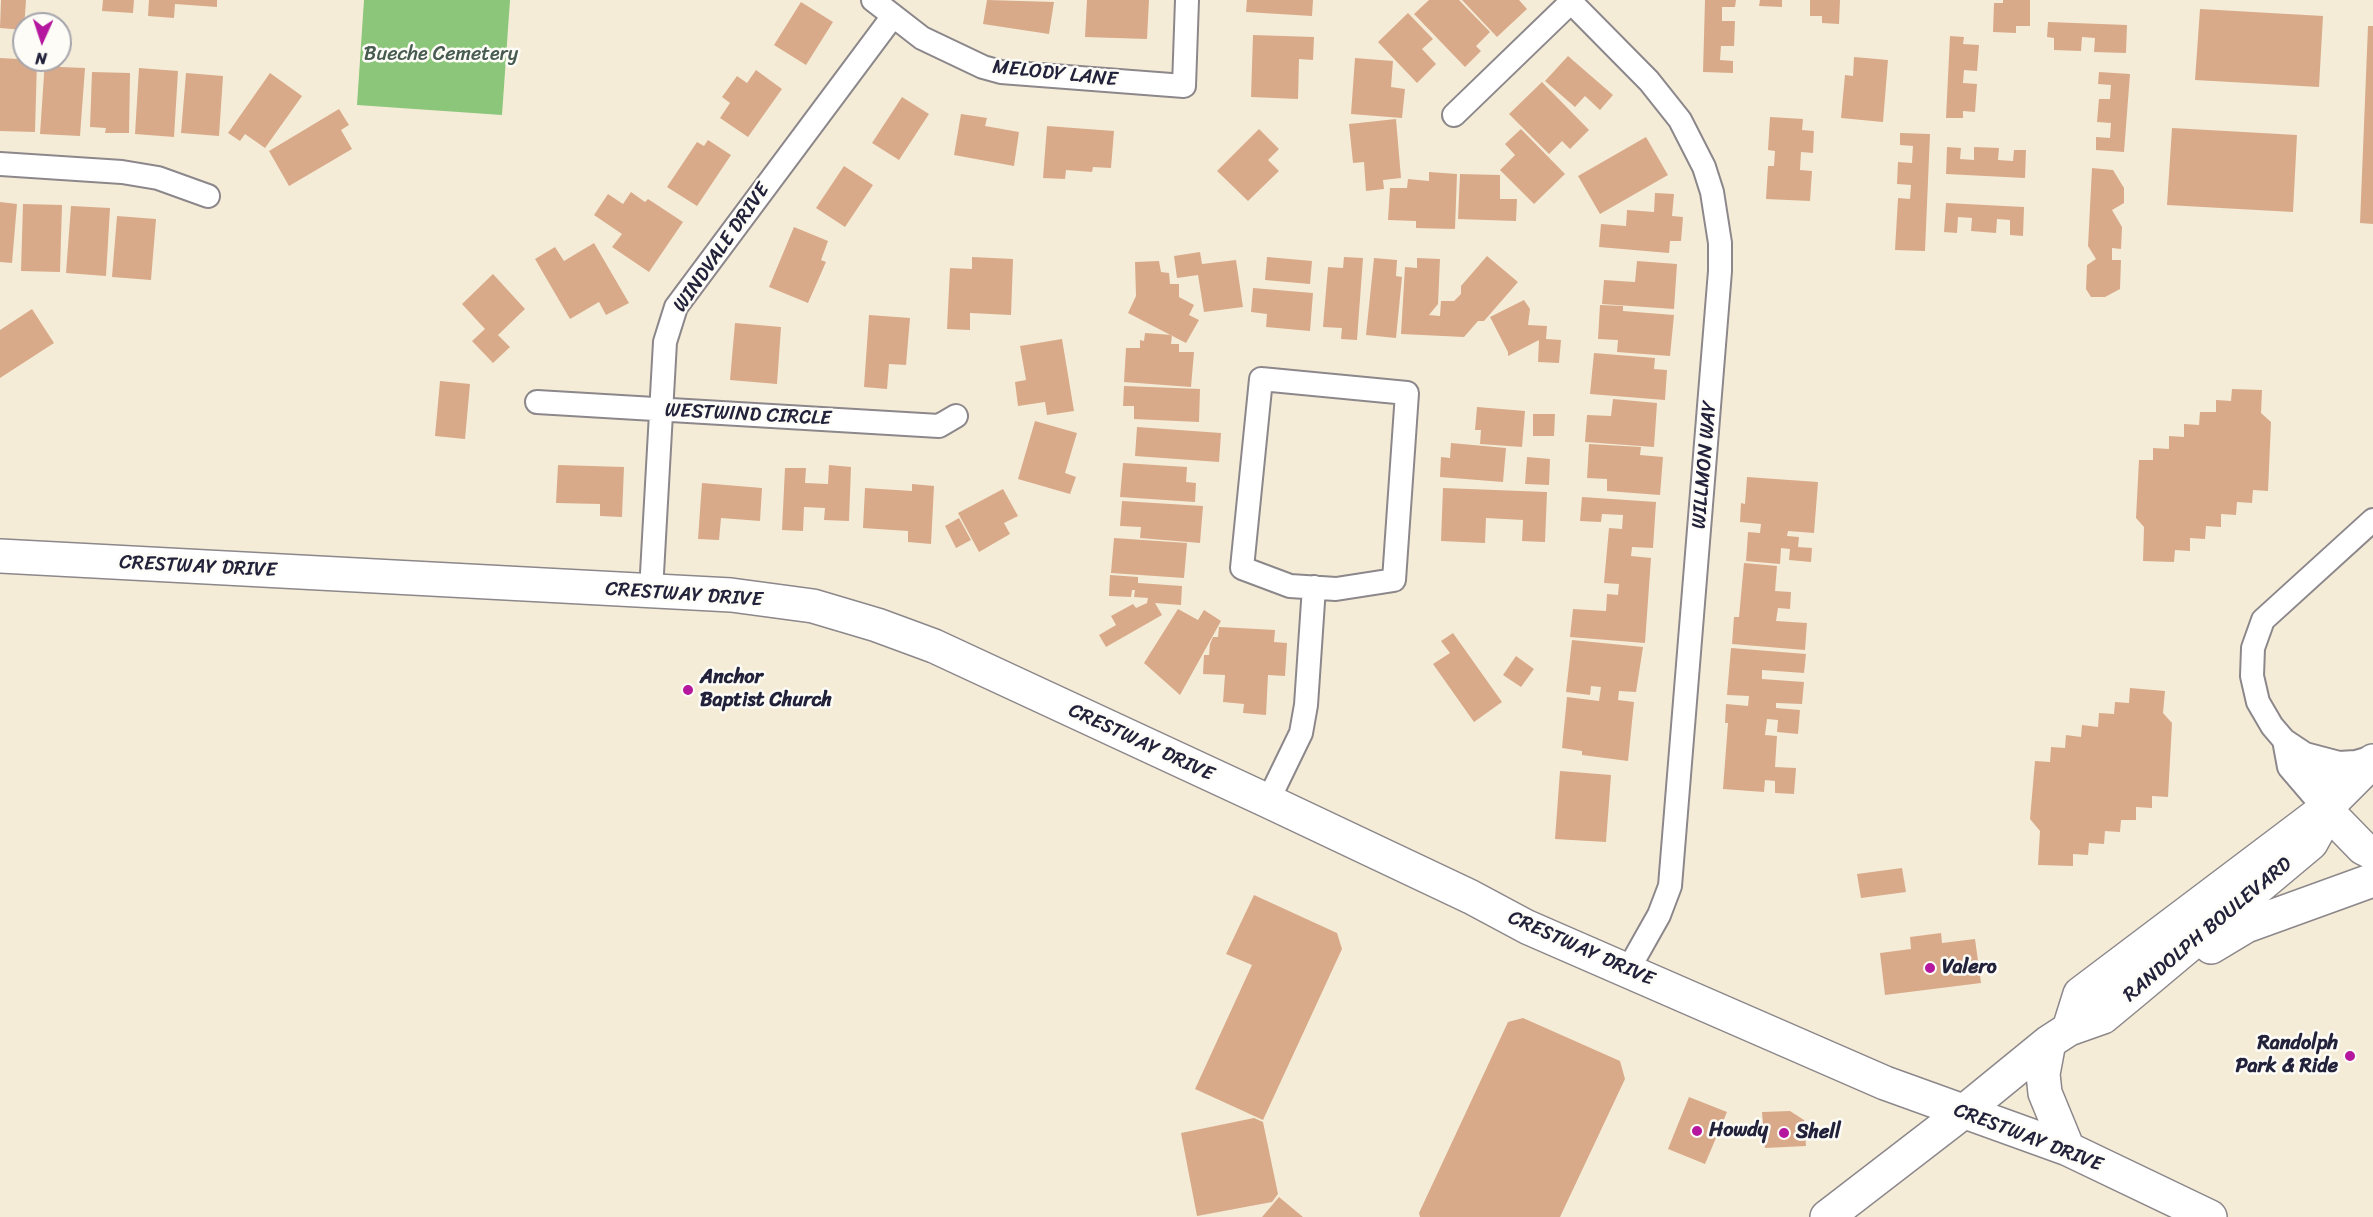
<!DOCTYPE html>
<style>
body{margin:0}
#map{position:relative;width:2373px;height:1217px;overflow:hidden;background:#f5ecd8;font-family:Sriracha,sans-serif}
canvas{display:block}
.north{position:absolute;left:12px;top:12px;width:60px;height:60px;box-sizing:border-box;background:#fdfcf7;border:2px solid #a5a5ac;border-radius:50%;rotate:183deg;font-size:16px;font-weight:700;line-height:24px;text-align:center;color:#22223b}
.north::after{content:'';display:block;margin:auto;width:21px;height:27px;background:#b5179e;clip-path:polygon(50% 0,100% 100%,50% 72%,0 100%)}
</style>
<div id="map">
<canvas width="2373" height="1217"></canvas>
<div class="north">N</div>
</div>
<script>
const ctx = document.querySelector('canvas').getContext('2d');
ctx.lineJoin = 'round';
function fill(path, color) { ctx.fillStyle = color; ctx.fill(path, 'evenodd'); }
const shape = rows => new Path2D(rows.map(r => 'M' + r).join(''));
function stroke(path, color, width, dash) { ctx.strokeStyle = color; ctx.lineWidth = width; ctx.lineCap = dash ? 'butt' : 'round'; ctx.setLineDash(dash || []); ctx.stroke(path); }
function drawText(font, color, halo, rows, align = 'center') {
  ctx.font = font + ' Sriracha,sans-serif'; ctx.lineWidth = 5; ctx.setLineDash([]); ctx.textBaseline = 'middle'; ctx.strokeStyle = halo; ctx.fillStyle = color; for (const [text, x, y, turn = 0] of rows) {
    ctx.save(); ctx.translate(x, y); ctx.rotate((+turn || 0) * Math.PI / 180); ctx.textAlign = isNaN(turn) ? turn : align; if (halo) ctx.strokeText(text, 0, 0); ctx.fillText(text, 0, 0); ctx.restore();
  }
}
fill(shape([
 [364,0,510,0,502,115,357,105]
]), '#8cc67a');
fill(shape([
 [1,0,26,0,24,30,0,28],
 [103,0,134,0,133,13,102,11],
 [149,0,217,0,217,7,175,4,174,18,148,16],
 [987,0,1054,2,1049,34,983,24],
 [1087,0,1149,0,1147,39,1085,37],
 [1247,0,1313,0,1312,16,1246,12],
 [1429,0,1459,0,1490,32,1476,46,1481,51,1465,67,1414,14],
 [1462,0,1519,0,1527,9,1497,37],
 [1705,0,1736,0,1735,7,1722,7,1722,21,1735,21,1734,46,1721,46,1720,60,1733,61,1733,73,1703,72],
 [1760,0,1782,0,1782,7,1759,6],
 [1810,0,1840,0,1839,24,1822,23,1822,16,1810,16],
 [2003,0,2030,0,2030,26,2016,26,2016,33,1993,32,1994,3,2003,3],
 [801,2,833,22,806,65,774,45],
 [2200,9,2323,16,2319,87,2195,80],
 [1408,13,1433,39,1422,49,1436,64,1417,83,1378,42],
 [2048,22,2127,25,2126,53,2094,52,2095,38,2082,37,2081,51,2054,50,2054,38,2047,37],
 [2368,26,2373,26,2373,224,2360,223],
 [1253,35,1314,37,1313,60,1299,59,1298,99,1251,97],
 [1950,36,1964,37,1963,44,1979,45,1977,71,1964,70,1963,83,1977,84,1975,112,1963,111,1963,118,1946,118],
 [1568,56,1613,95,1600,110,1585,96,1575,107,1545,81],
 [1854,57,1888,60,1883,122,1841,118,1845,75,1853,76],
 [0,58,37,60,35,132,0,131],
 [1355,58,1393,61,1391,87,1405,89,1402,118,1351,114],
 [45,60,61,60,60,67,85,68,80,136,40,134],
 [139,68,178,71,174,137,135,134],
 [756,70,782,89,748,137,720,118,730,103,722,97,737,76,747,83],
 [92,72,130,73,129,133,105,133,106,128,90,127],
 [2099,72,2130,74,2124,152,2096,150,2096,137,2110,138,2111,123,2097,122,2099,99,2110,99,2111,85,2098,84],
 [186,73,223,76,219,136,181,133],
 [270,73,302,96,265,148,245,134,240,141,228,133],
 [1542,82,1589,130,1570,149,1562,141,1549,154,1509,114],
 [902,97,929,114,899,160,872,143],
 [339,109,349,125,341,130,352,149,289,186,269,151],
 [961,114,987,118,985,126,1019,132,1014,166,954,155],
 [1770,117,1803,119,1802,130,1814,131,1813,153,1801,152,1800,170,1812,171,1810,201,1766,199,1768,166,1774,166,1775,151,1768,150],
 [1396,119,1401,178,1383,180,1384,189,1366,191,1364,162,1353,163,1349,124],
 [1047,126,1114,131,1111,168,1093,167,1092,172,1066,170,1065,179,1043,178],
 [2172,128,2297,135,2293,212,2167,205],
 [1259,129,1279,149,1268,160,1279,171,1248,201,1217,171],
 [1521,129,1565,174,1534,204,1500,170,1515,155,1505,144],
 [1900,133,1930,134,1925,251,1895,250,1898,198,1910,199,1911,185,1897,184,1898,162,1912,163,1913,146,1900,145],
 [1646,137,1668,175,1600,214,1578,176],
 [708,140,731,155,697,206,667,187,697,142,704,146],
 [1947,147,1961,148,1960,159,1974,160,1974,147,1999,148,1998,160,2013,161,2014,150,2026,150,2025,178,1946,174],
 [844,166,873,185,845,227,816,208],
 [2092,168,2113,170,2124,188,2124,203,2112,210,2122,227,2121,249,2112,248,2112,260,2121,260,2120,289,2105,297,2091,297,2086,289,2087,265,2096,259,2088,246],
 [1429,172,1457,174,1455,229,1416,228,1416,221,1388,220,1390,188,1407,188,1408,179,1429,181],
 [1460,174,1500,175,1500,199,1517,199,1516,221,1458,219],
 [631,192,645,202,648,199,683,222,649,272,612,247,622,234,594,215,608,194,623,204],
 [1655,193,1674,194,1672,216,1683,217,1681,241,1670,241,1669,253,1599,247,1601,224,1626,226,1627,210,1654,212],
 [0,202,17,204,12,263,0,262],
 [1946,203,2024,207,2023,236,2010,235,2010,220,1997,219,1996,233,1971,231,1972,218,1958,217,1957,233,1944,232],
 [23,204,62,205,60,272,21,271],
 [71,206,110,208,106,276,66,273],
 [117,216,156,219,151,280,112,277],
 [794,227,828,241,821,260,826,262,808,303,769,287],
 [594,243,629,303,606,315,599,302,570,319,535,259,555,247,564,261],
 [1200,252,1202,264,1236,260,1243,307,1204,312,1198,275,1177,278,1174,256],
 [1487,256,1518,282,1484,321,1478,321,1464,337,1401,334,1405,267,1417,268,1417,258,1440,259,1438,304,1429,315,1440,316,1441,301,1454,301,1461,294,1461,286],
 [972,257,1013,259,1011,315,970,313,970,330,947,329,950,268,972,269],
 [1267,257,1312,261,1310,284,1265,280],
 [1344,257,1363,258,1357,340,1341,339,1342,328,1323,327,1328,267,1343,268],
 [1374,258,1397,260,1396,276,1402,277,1396,338,1366,335],
 [1159,261,1161,272,1169,273,1170,284,1179,284,1179,297,1194,305,1189,315,1199,320,1186,343,1128,313,1136,296,1135,262],
 [1637,261,1677,264,1674,309,1602,304,1604,280,1635,282],
 [493,274,525,309,498,335,510,347,493,363,472,341,485,329,462,304],
 [1253,288,1313,293,1310,331,1266,327,1267,314,1251,312],
 [1524,300,1530,309,1528,325,1547,326,1546,339,1561,340,1559,363,1538,362,1539,340,1508,356,1508,352,1490,317],
 [1600,305,1623,306,1623,311,1674,315,1670,356,1617,352,1618,340,1598,339],
 [32,309,54,343,0,378,0,330],
 [869,315,910,318,906,365,889,364,887,389,864,387],
 [735,323,781,327,777,384,730,380],
 [1145,333,1172,335,1171,344,1179,344,1179,352,1194,352,1191,387,1124,382,1126,348,1140,348,1140,340,1144,341],
 [1062,339,1074,411,1047,415,1045,402,1018,406,1015,382,1026,380,1020,346],
 [1594,353,1655,358,1654,369,1667,370,1665,400,1590,394],
 [440,381,470,384,465,439,435,436],
 [1124,386,1200,389,1199,422,1134,419,1134,406,1123,406],
 [2232,389,2262,390,2261,413,2271,422,2268,491,2253,490,2252,503,2237,502,2236,515,2221,514,2221,527,2206,526,2205,539,2190,538,2190,551,2175,550,2174,562,2143,561,2144,527,2136,518,2139,460,2153,460,2153,448,2169,449,2169,436,2184,437,2184,424,2199,425,2200,412,2216,412,2216,400,2231,401],
 [1613,399,1657,403,1654,447,1585,442,1587,415,1611,416],
 [1477,407,1525,411,1522,447,1480,444,1481,430,1475,430],
 [1533,414,1555,414,1554,436,1533,436],
 [1035,421,1077,433,1065,473,1076,477,1070,494,1018,479],
 [1137,427,1221,433,1219,462,1135,456],
 [1451,443,1506,448,1503,482,1440,477,1441,457,1450,458],
 [1589,444,1641,447,1640,455,1663,457,1660,495,1607,491,1607,479,1587,478],
 [1527,457,1550,459,1549,485,1525,484],
 [1123,463,1187,467,1186,482,1196,483,1195,502,1120,497],
 [558,465,624,467,622,517,600,516,600,504,556,503],
 [829,465,851,467,849,521,824,520,825,508,804,507,803,531,782,530,785,468,806,468,805,483,828,484],
 [1747,477,1818,482,1814,533,1788,531,1787,536,1799,537,1798,547,1812,548,1811,562,1789,560,1790,549,1781,548,1780,564,1746,561,1748,532,1760,533,1761,524,1740,522,1741,503,1745,504],
 [702,483,762,488,760,521,721,518,719,540,698,539],
 [912,484,934,486,931,544,908,542,908,531,863,528,865,488,912,491],
 [1443,488,1547,492,1545,542,1522,541,1523,520,1486,518,1485,543,1441,541],
 [1003,489,1018,516,1004,523,1010,534,979,552,958,513],
 [1582,497,1656,502,1653,548,1632,547,1631,556,1651,558,1645,643,1570,637,1573,609,1606,611,1607,594,1618,595,1619,584,1604,583,1609,528,1622,529,1623,515,1602,514,1601,522,1580,521],
 [1122,501,1203,506,1200,543,1140,538,1141,527,1120,526],
 [959,518,971,540,956,548,945,526],
 [1114,538,1187,543,1184,578,1111,573],
 [1744,563,1777,566,1775,591,1791,592,1790,609,1778,608,1776,621,1807,623,1805,650,1732,644,1734,617,1739,617],
 [1110,575,1138,577,1138,583,1182,586,1181,605,1155,603,1162,615,1106,647,1099,635,1116,625,1111,616,1133,604,1136,608,1147,603,1148,598,1134,597,1135,590,1132,590,1131,597,1109,596],
 [1178,609,1198,620,1204,610,1221,621,1180,695,1144,663],
 [1219,627,1275,630,1274,642,1287,643,1285,676,1268,675,1266,715,1243,713,1244,704,1223,702,1225,675,1203,674,1204,655,1209,655,1210,644,1213,637,1218,637],
 [1453,633,1502,702,1474,722,1433,664,1450,653,1441,641],
 [1572,640,1643,647,1636,692,1619,691,1618,700,1634,702,1628,761,1582,755,1582,751,1562,748,1567,697,1599,701,1601,687,1591,686,1590,695,1566,692],
 [1731,648,1806,654,1804,673,1762,670,1762,679,1804,682,1802,704,1776,703,1776,708,1800,710,1798,734,1777,732,1778,720,1767,719,1765,735,1777,736,1775,767,1796,768,1794,794,1775,793,1775,781,1765,780,1764,792,1723,789,1728,723,1725,723,1726,704,1748,706,1749,696,1727,695],
 [1516,656,1534,669,1521,687,1503,675],
 [2130,688,2165,691,2163,713,2172,723,2168,797,2152,796,2152,808,2136,807,2136,820,2121,820,2120,832,2105,831,2104,844,2089,843,2088,855,2073,854,2073,866,2038,865,2040,831,2030,819,2035,761,2050,762,2051,747,2065,748,2066,735,2081,737,2082,725,2098,727,2099,713,2114,714,2115,702,2129,703],
 [1560,771,1611,775,1606,842,1555,839],
 [1902,868,1906,892,1861,898,1857,874],
 [1254,895,1337,933,1342,949,1263,1120,1195,1089,1252,965,1226,954],
 [1941,933,1942,943,1975,939,1981,983,1885,995,1880,953,1911,949,1910,937],
 [1523,1018,1620,1061,1625,1079,1560,1217,1420,1217,1419,1213,1508,1022],
 [1689,1097,1727,1112,1705,1164,1668,1149],
 [1790,1111,1804,1120,1806,1146,1765,1148,1762,1112],
 [1254,1118,1263,1122,1278,1194,1272,1202,1197,1216,1181,1133],
 [1279,1197,1303,1217,1262,1217]
]), '#d8aa8a');
const minor = shape([
 [873,0,922,38,983,67,1001,72,1184,86,1187,0],
 [1569,0,1649,81,1680,120,1704,167,1712,192,1720,243,1720,271,1670,886,1659,915,1628,970],
 [1454,115,1571,2],
 [0,164,122,172,158,178,208,196],
 [1261,379,1407,393,1394,580,1336,589,1290,586,1242,568,1261,379],
 [537,402,939,426,956,416],
 [651,591,665,342,676,307,893,16],
 [2284,740,2289,767,2325,809],
 [2305,754,2339,763,2356,762,2373,757],
 [2341,795,2305,754,2284,740,2272,726,2258,702,2252,676,2253,648,2263,620,2373,520],
 [1268,801,1301,733,1306,705,1314,587]
]);
const secondary = shape([
 [0,556,731,595,813,606,877,625,934,646,1268,801,1471,897,1527,927,1885,1083,2068,1149,2210,1217],
 [2325,809,2363,848,2373,853],
 [2211,947,2246,926,2373,880],
 [2069,1029,2080,994,2325,809,2373,761],
 [2049,1042,2043,1074,2045,1093,2068,1149],
 [1827,1217,1962,1113,2049,1042,2069,1029,2103,1017,2132,993,2311,843,2321,825,2325,809]
]);
stroke(minor, '#8c878a', 26);
stroke(secondary, '#8c878a', 36);
stroke(minor, '#fff', 22);
stroke(secondary, '#fff', 33);
for (const [x, y, r, color] of [
 [688,690,6,"#b5179e"],
 [1930,968,6,"#b5179e"],
 [2350,1056,6,"#b5179e"],
 [1697,1131,6,"#b5179e"],
 [1784,1133,6,"#b5179e"]
]) { const dot = new Path2D(); dot.arc(x, y, r, 0, 2 * Math.PI); ctx.fillStyle = color; ctx.fill(dot); stroke(dot, '#fdfcf7', 2); }
drawText('20px', '#475b51', '#fdfcf7', [
 ["Bueche Cemetery",441,55]
]);
drawText('20px', '#22223b', '#fdfcf7', [
 ["MELODY LANE",1055,74,6],
 ["WINDVALE DRIVE",722,248,-55],
 ["WESTWIND CIRCLE",748,415,3],
 ["WILLMON WAY",1705,465,-85],
 ["CRESTWAY DRIVE",198,567,3],
 ["CRESTWAY DRIVE",684,595,4],
 ["CRESTWAY DRIVE",1141,743,25],
 ["RANDOLPH BOULEVARD",2208,930,-40],
 ["CRESTWAY DRIVE",1581,949,24],
 ["CRESTWAY DRIVE",2028,1138,21]
]);
drawText('bold 20px', '#22223b', '#fdfcf7', [
 ["Anchor",700,678],
 ["Baptist Church",700,701],
 ["Valero",1942,968],
 ["Randolph",2338,1044,"right"],
 ["Park & Ride",2338,1067,"right"],
 ["Howdy",1709,1131],
 ["Shell",1796,1133]
], 'left');
</script>
